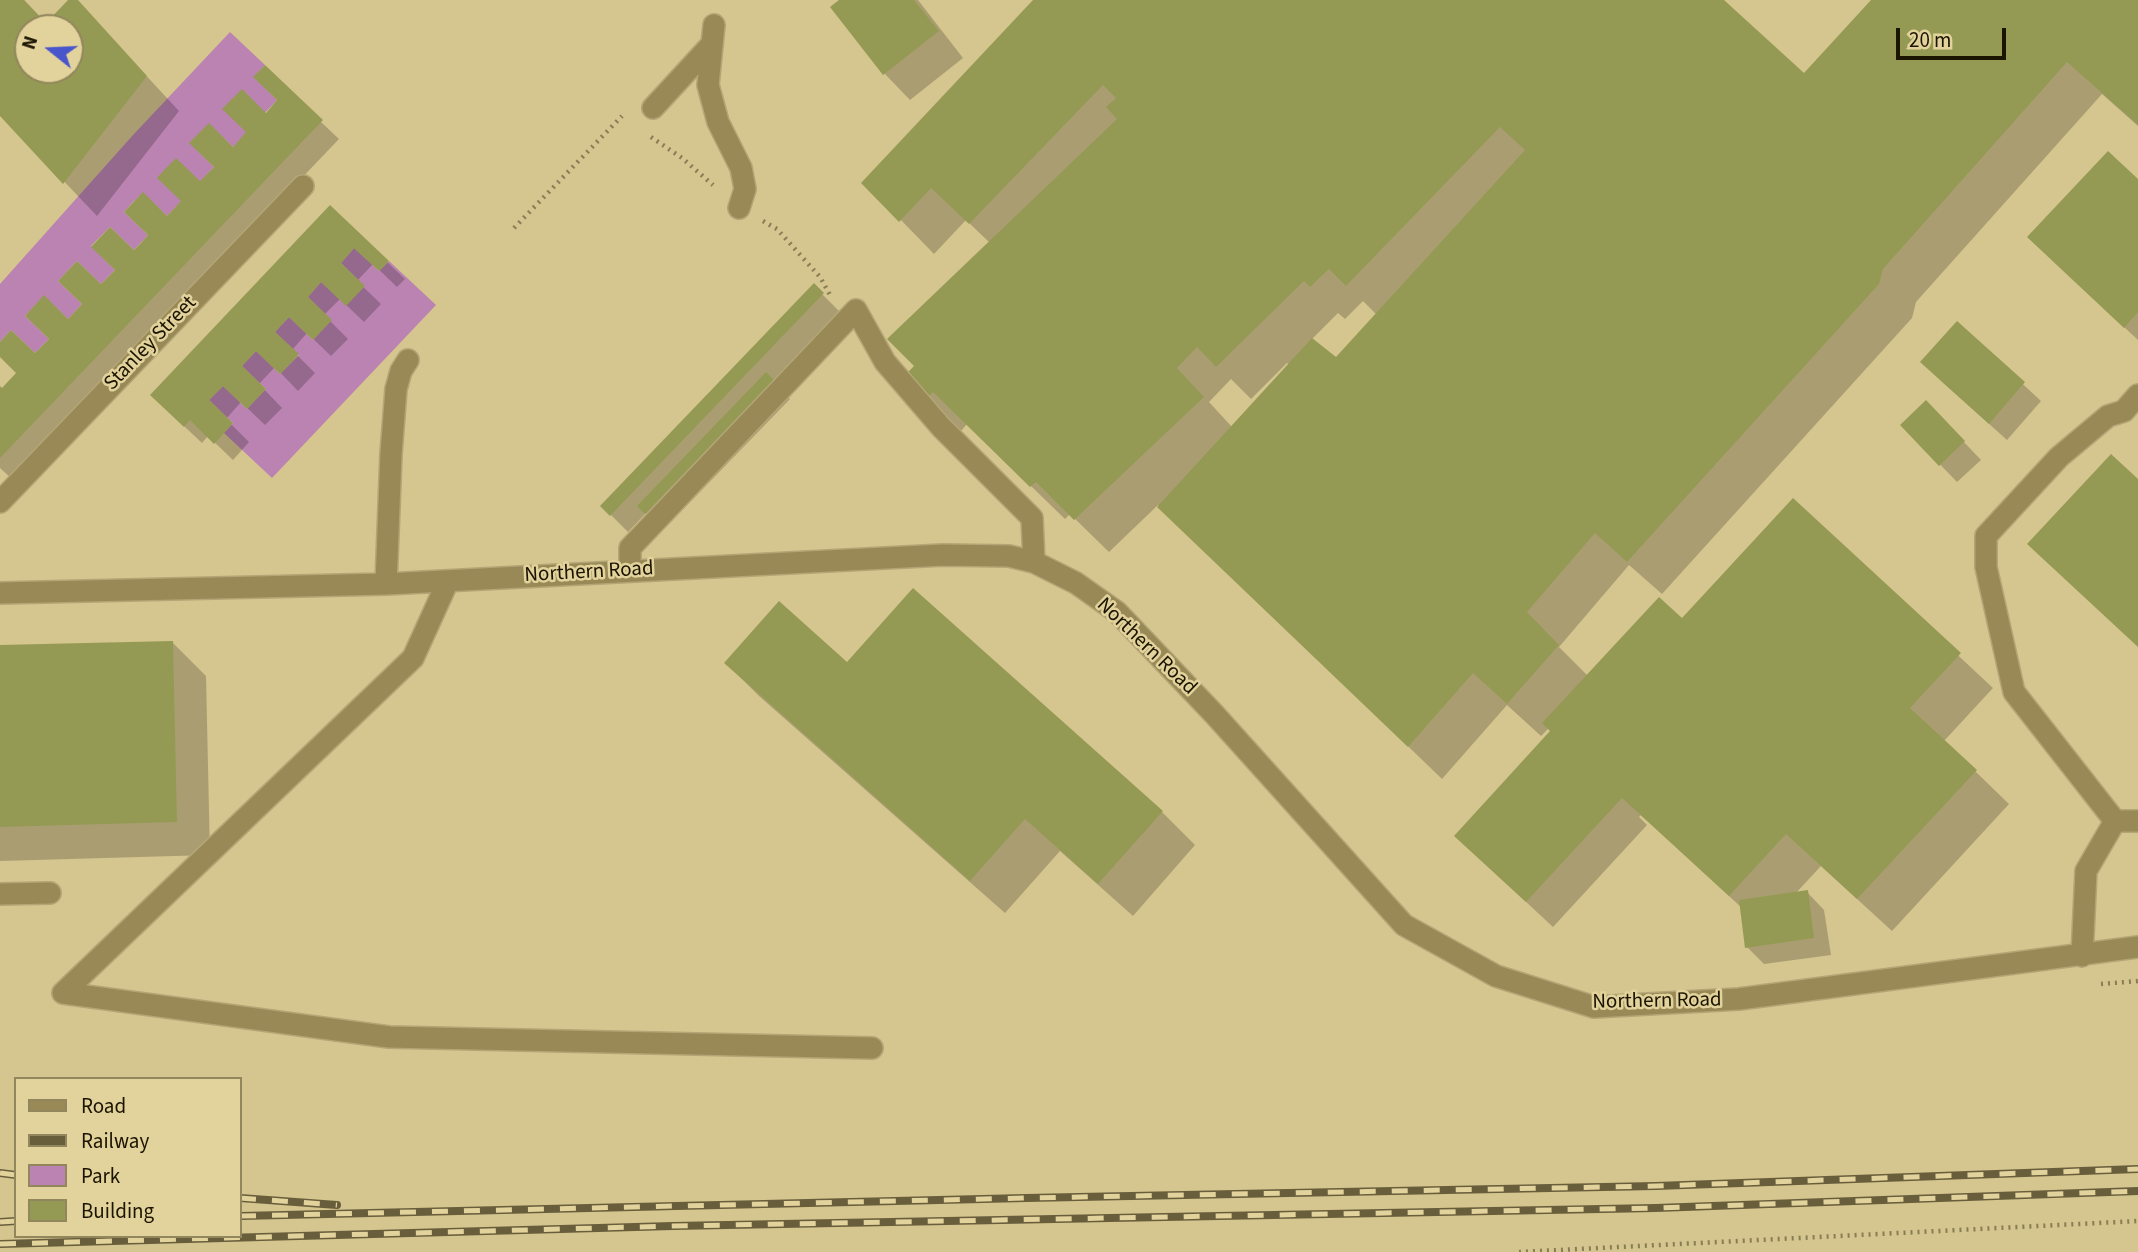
<!DOCTYPE html>
<style>
body{margin:0}
#map{position:relative;width:2138px;height:1252px;overflow:hidden;background:#d5c58e;font-family:"Source Sans 3",sans-serif}
canvas{display:block}
.legend{position:absolute;left:14px;top:1077px;width:228px;height:161px;box-sizing:border-box;background:#e2d29b;border:2px solid #92865d;margin:0;padding:9px 12px;list-style:none;font-size:21px;color:#1a1401}
.legend li{display:flex;align-items:center;gap:14px;height:35px}
.legend b{width:35px;border:2px solid #92865d}
.north{position:absolute;left:14px;top:14px;width:70px;height:70px;box-sizing:border-box;background:#e2d29b;border:2px solid #92865d;border-radius:50%;rotate:288deg;font-size:19px;font-weight:700;line-height:28px;text-align:center;color:#1a1401}
.north::after{content:'';display:block;margin:auto;width:24px;height:32px;background:#4956cb;clip-path:polygon(50% 0,100% 100%,50% 72%,0 100%)}
.scale{position:absolute;left:1896px;top:28px;width:110px;height:32px;box-sizing:border-box;border:4px solid #1a1401;border-top:0;padding-left:9px;font-size:21px;line-height:24px;white-space:nowrap;color:#1a1401;-webkit-text-stroke:5px #e2d29b;paint-order:stroke}
</style>
<div id="map">
<canvas width="2138" height="1252"></canvas>
<ul class="legend">
<li><b style="height:9px;background:#988957"></b>Road</li>
<li><b style="height:9px;background:#695e3c"></b>Railway</li>
<li><b style="height:19px;background:#bb83b1"></b>Park</li>
<li><b style="height:19px;background:#949a53"></b>Building</li>
</ul>
<div class="north">N</div>
<div class="scale">20 m</div>
</div>
<script>
const ctx = document.querySelector('canvas').getContext('2d');
ctx.lineJoin = 'round';
function fill(path, color) { ctx.fillStyle = color; ctx.fill(path, 'evenodd'); }
const shape = rows => new Path2D(rows.map(r => 'M' + r).join(''));
function stroke(path, color, width, dash) { ctx.strokeStyle = color; ctx.lineWidth = width; ctx.lineCap = dash ? 'butt' : 'round'; ctx.setLineDash(dash || []); ctx.stroke(path); }
function drawText(font, color, halo, rows, align = 'center') {
  ctx.font = font + ' "Source Sans 3",sans-serif'; ctx.lineWidth = 5; ctx.setLineDash([]); ctx.textBaseline = 'middle'; ctx.strokeStyle = halo; ctx.fillStyle = color; for (const [text, x, y, turn = 0] of rows) {
    ctx.save(); ctx.translate(x, y); ctx.rotate((+turn || 0) * Math.PI / 180); ctx.textAlign = isNaN(turn) ? turn : align; if (halo) ctx.strokeText(text, 0, 0); ctx.fillText(text, 0, 0); ctx.restore();
  }
}
fill(shape([
 [230,32,265,65,254,77,277,100,233,147,209,124,190,143,214,167,167,216,143,193,133,202,124,212,148,235,134,250,110,227,91,246,115,270,101,284,77,261,58,281,82,304,68,319,44,296,25,316,49,339,35,353,11,330,0,342,0,284,133,135],
 [354,248,379,271,389,261,436,305,272,478,224,433,233,423,209,400,223,386,247,409,256,399,266,389,242,366,256,351,280,374,299,355,275,332,289,317,313,340,331,320,308,297,321,282,346,305,364,286,341,263]
]), '#bb83b1');
fill(shape([
 [0,0,24,0,47,24,70,0,76,0,179,111,97,216,0,114],
 [28,28,70,28,70,70,28,70],
 [842,0,918,0,963,58,910,100,885,74,833,7],
 [1036,0,1722,0,1804,76,1874,0,2138,0,2138,126,2102,94,1916,302,1912,318,1662,594,1629,565,1559,647,1588,676,1682,621,1793,501,1993,688,1944,741,2009,804,1892,931,1821,866,1795,894,1807,892,1824,910,1831,955,1764,964,1747,947,1742,908,1641,815,1639,817,1647,825,1553,927,1482,861,1559,741,1549,728,1541,736,1507,705,1442,779,1158,505,1109,552,1070,514,1065,519,967,424,961,431,907,376,916,366,990,243,966,220,934,254,864,182],
 [1363,301,1377,315,1336,359,1312,339,1338,313,1345,319],
 [1287,363,1289,365,1232,427,1209,402,1231,379,1251,399],
 [266,115,321,122,339,139,13,480,0,468,0,388,2,390,18,373,0,355,0,344,35,356],
 [2138,182,2138,340,2055,263],
 [330,208,405,279,397,287,373,264,357,281,381,304,364,322,340,299,324,315,348,339,331,356,307,333,292,350,315,373,298,391,275,367,259,384,282,408,265,425,241,402,226,419,249,442,233,460,208,436,202,443,169,412],
 [814,286,840,312,773,382,790,399,663,530,646,513,628,532,602,506],
 [1957,323,2041,401,2007,440,1940,380],
 [1943,420,1981,460,1957,482,1902,425],
 [172,642,206,676,210,855,0,861,0,647],
 [726,663,847,664,1162,812,1195,845,1133,916,1060,851,1005,913,759,696]
]), '#0003');
fill(shape([
 [0,0,24,0,46,23,68,0,78,0,147,76,63,184,0,116],
 [28,28,70,28,70,70,28,70],
 [839,0,914,0,939,31,883,75,830,7],
 [1033,0,1724,0,1804,73,1871,0,2138,0,2138,125,2067,62,1883,269,1879,284,1627,562,1595,533,1527,612,1559,645,1507,704,1473,673,1408,747,1157,507,1312,338,1336,357,1525,150,1500,127,1346,286,1329,269,1310,287,1304,281,1216,367,1197,347,1177,368,1204,397,1074,520,1036,482,1030,487,933,392,927,399,904,376,914,366,887,339,1117,119,1106,107,1116,98,1103,85,969,224,931,188,899,222,861,183],
 [265,65,323,120,0,458,0,386,2,388,16,373,0,357,0,342,11,330,35,353,49,339,25,316,44,295,68,319,82,304,58,281,77,261,101,284,115,270,91,247,110,227,134,250,141,243,148,235,124,212,143,192,167,216,181,201,157,178,167,167,176,158,200,181,214,167,189,143,209,123,233,147,246,132,222,109,242,89,266,113,277,100,253,77],
 [2108,151,2138,179,2138,312,2124,328,2027,237],
 [330,205,389,261,379,271,354,248,341,263,365,286,346,306,321,282,308,297,332,320,313,340,289,317,282,324,275,332,299,354,280,374,256,351,242,366,266,389,247,409,223,386,209,400,233,423,214,444,190,420,184,427,150,395],
 [814,283,824,293,610,516,600,506],
 [1957,321,2025,382,1989,424,1920,362],
 [766,372,774,380,645,514,637,506],
 [1926,400,1965,441,1939,466,1900,425],
 [2111,454,2138,479,2138,647,2027,544],
 [1793,498,1961,653,1910,708,1977,770,1857,899,1786,834,1729,896,1622,798,1526,902,1454,836,1550,731,1542,723,1659,597,1682,618],
 [913,588,1163,811,1098,884,1025,819,970,881,724,663,779,601,847,662],
 [173,641,177,822,0,827,0,645],
 [1808,890,1814,938,1745,948,1739,900]
]), '#949a53');
const minor = shape([
 [714,25,708,85,718,122,741,168,745,189,739,208],
 [653,108,712,44],
 [0,502,303,186],
 [630,571,630,548,856,310,885,362,941,427,1032,518,1034,562],
 [448,581,413,658,63,993,389,1037,872,1048],
 [386,584,391,454,396,389,401,371,408,360],
 [0,593,386,584,943,555,1009,556,1034,562,1076,583,1117,612,1215,715,1404,925,1496,976,1594,1007,1739,999,2138,947],
 [2115,821,2014,692,1986,567,1986,536,2059,457,2108,416,2124,411,2138,395],
 [0,894,50,893],
 [2082,956,2086,871,2115,821,2138,821]
]);
stroke(minor, '#b3a575', 24);
stroke(shape([
 [651,137,682,158,713,185],
 [763,221,777,229,820,277,830,295],
 [514,228,622,116],
 [2101,984,2138,981],
 [1519,1252,2138,1221]
]), '#897d55', 4.5, [2, 5]);
stroke(minor, '#988957', 21);
const rail = shape([
 [0,1173,16,1175],
 [240,1198,337,1205],
 [240,1216,1026,1198,1656,1186,2138,1169],
 [0,1222,16,1221],
 [0,1244,673,1226,1656,1208,2138,1191]
]);
stroke(rail, '#695e3c', 8);
stroke(rail, '#e2d29b', 5, [16]);
drawText('21px', '#1a1401', '#e2d29b', [
 ["Stanley Street",151,344,-46],
 ["Northern Road",589,573,-3],
 ["Northern Road",1146,647,44],
 ["Northern Road",1657,1002,-1]
]);
</script>
